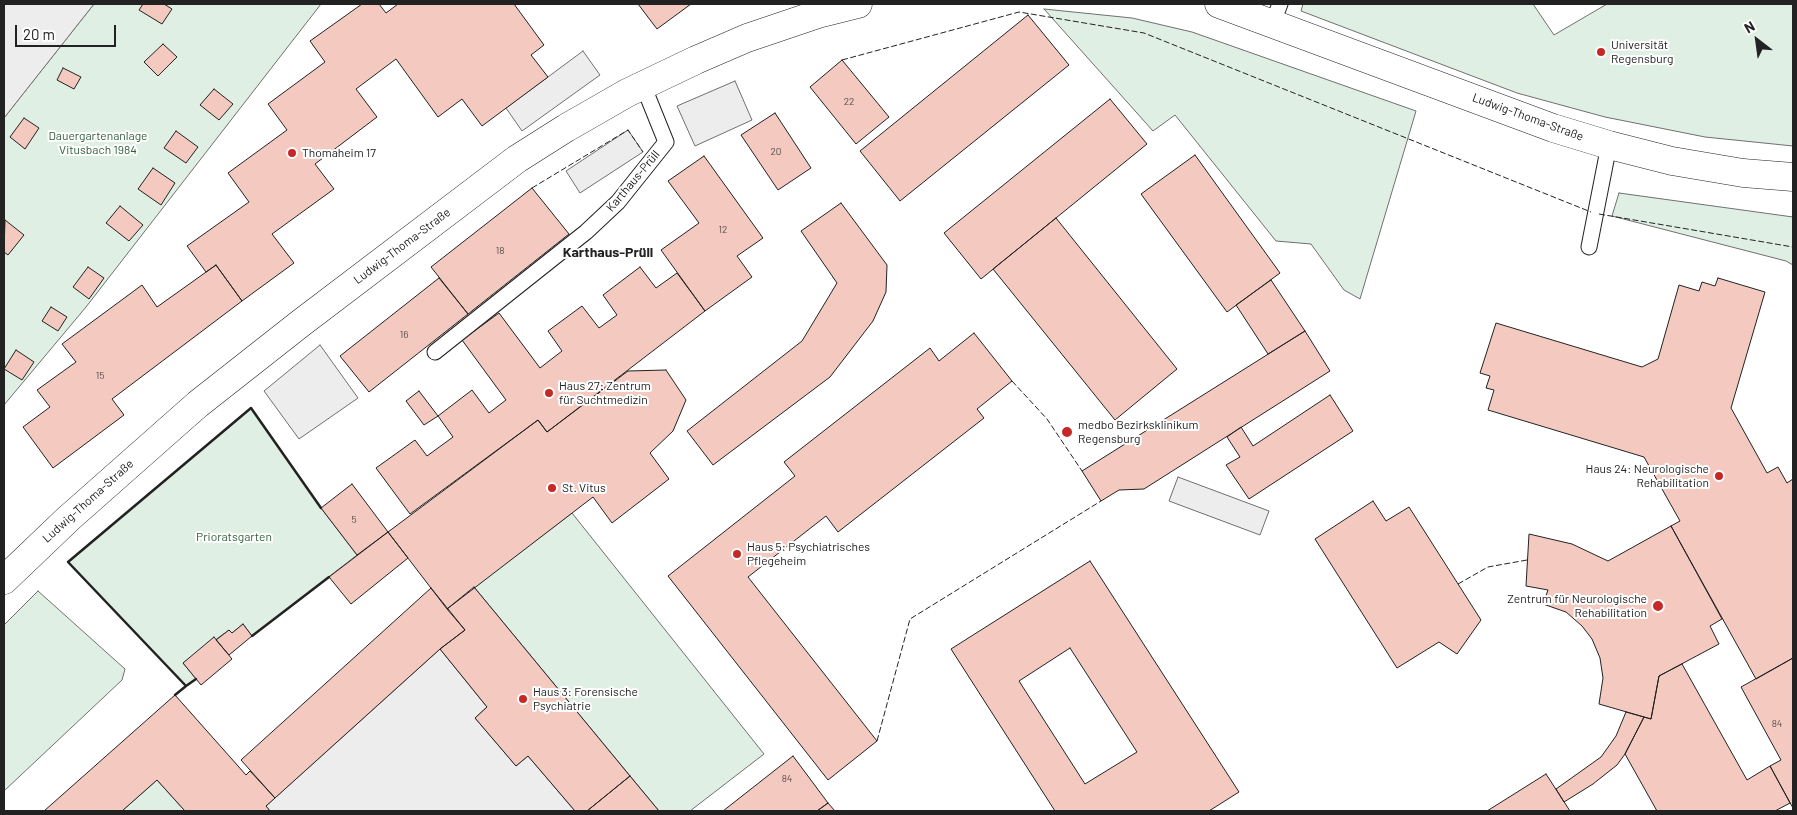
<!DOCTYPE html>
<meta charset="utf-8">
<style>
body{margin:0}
#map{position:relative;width:1797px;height:815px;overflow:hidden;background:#fff;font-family:Barlow,sans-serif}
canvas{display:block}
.frame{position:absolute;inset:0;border:5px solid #222;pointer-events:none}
.north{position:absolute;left:1732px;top:15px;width:50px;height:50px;-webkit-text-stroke:4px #fff;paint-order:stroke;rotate:330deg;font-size:14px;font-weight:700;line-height:20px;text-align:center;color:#222}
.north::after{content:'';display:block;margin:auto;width:18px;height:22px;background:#222;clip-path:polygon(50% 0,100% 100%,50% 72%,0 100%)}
.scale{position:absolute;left:15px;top:25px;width:101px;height:22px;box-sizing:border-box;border:2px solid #222;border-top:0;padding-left:6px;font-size:15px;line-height:18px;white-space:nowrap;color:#222;-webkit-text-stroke:4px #fff;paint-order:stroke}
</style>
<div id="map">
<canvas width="1797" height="815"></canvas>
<div class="frame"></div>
<div class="north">N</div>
<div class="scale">20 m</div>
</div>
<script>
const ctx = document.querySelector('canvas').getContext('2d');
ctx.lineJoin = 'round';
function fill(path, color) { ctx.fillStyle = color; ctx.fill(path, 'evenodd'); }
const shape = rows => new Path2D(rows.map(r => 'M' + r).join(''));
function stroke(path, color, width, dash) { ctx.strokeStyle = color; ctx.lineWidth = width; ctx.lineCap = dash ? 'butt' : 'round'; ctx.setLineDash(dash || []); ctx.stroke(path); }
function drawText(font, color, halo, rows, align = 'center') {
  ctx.font = font + ' Barlow,sans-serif'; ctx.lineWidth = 4; ctx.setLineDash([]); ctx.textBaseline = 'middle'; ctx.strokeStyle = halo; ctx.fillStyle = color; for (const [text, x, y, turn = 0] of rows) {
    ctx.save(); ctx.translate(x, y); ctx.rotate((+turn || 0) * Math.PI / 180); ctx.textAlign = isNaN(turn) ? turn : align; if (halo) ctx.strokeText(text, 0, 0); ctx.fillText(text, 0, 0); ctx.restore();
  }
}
const green = shape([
 [94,4,321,4,86,307,4,405,4,118,94,4],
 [1303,4,1533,4,1554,35,1607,4,1793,4,1793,146,1705,137,1605,117,1517,93,1301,11,1303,4],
 [1044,9,1132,18,1192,32,1416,111,1360,299,1344,290,1311,244,1276,241,1175,115,1153,131,1044,9],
 [1619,193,1793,217,1793,265,1786,261,1612,216,1619,193],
 [251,408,321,508,357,555,252,636,243,624,232,633,229,630,183,663,196,679,186,686,68,562,251,408],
 [572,513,764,754,690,811,659,811,474,587,572,513],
 [38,591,125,669,122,680,4,791,4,625,38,591],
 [157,780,185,811,122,811,157,780]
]);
fill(green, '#e0efe3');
stroke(green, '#6f6f6f', 1);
const parking = shape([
 [4,4,94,4,4,118,4,4],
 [583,51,600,75,522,131,506,108,583,51],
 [735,81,752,120,695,146,677,106,735,81],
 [628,130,643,152,580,193,566,171,628,130],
 [320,345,358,398,299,439,264,391,320,345],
 [1178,477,1269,511,1260,535,1169,501,1178,477],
 [440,649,487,707,475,718,516,766,528,756,575,811,270,811,266,806,440,649]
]);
fill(parking, '#ededed');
stroke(parking, '#6f6f6f', 1);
const building = shape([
 [143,4,164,4,172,9,162,24,139,10,143,4],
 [362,4,379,4,386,13,398,4,514,4,544,45,531,55,548,77,482,126,462,99,438,117,396,59,356,89,377,117,315,164,334,189,272,234,294,263,242,301,216,265,206,272,187,246,249,202,228,173,287,130,268,104,325,62,310,41,362,4],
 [638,4,691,4,657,29,638,4],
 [1028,15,1069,65,900,201,860,151,1028,15],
 [163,44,177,57,158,76,144,62,163,44],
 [842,60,889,117,856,144,810,87,842,60],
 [63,68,81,77,74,89,57,80,63,68],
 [214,89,233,104,219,120,200,105,214,89],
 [1110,99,1147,144,981,279,944,233,1110,99],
 [775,113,811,168,778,190,741,135,775,113],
 [24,118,39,128,25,149,10,137,24,118],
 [176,131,198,147,186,163,164,148,176,131],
 [1195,155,1280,273,1227,312,1141,194,1195,155],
 [704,156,763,238,737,256,752,277,705,311,661,250,699,223,668,181,704,156],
 [153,168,175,183,161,205,138,189,153,168],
 [532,188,569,234,468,314,431,267,532,188],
 [841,203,887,265,886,292,873,321,830,377,713,465,687,431,802,341,837,283,801,231,841,203],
 [120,206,143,225,129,241,106,223,120,206],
 [1056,218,1177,369,1115,420,993,269,1056,218],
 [5,220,24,235,8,255,4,252,5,220],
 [216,265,242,301,112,399,124,415,53,468,23,427,50,407,37,390,76,362,62,344,142,285,157,307,216,265],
 [88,267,104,278,89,299,73,287,88,267],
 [640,267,656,288,677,273,705,311,547,432,538,420,410,514,376,468,415,440,427,456,453,437,438,416,472,390,489,413,506,400,462,340,499,313,540,368,562,351,548,331,582,306,599,328,617,315,603,295,640,267],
 [439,278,468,314,369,392,340,356,439,278],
 [1718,278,1765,292,1731,408,1767,473,1778,467,1787,483,1793,479,1793,658,1756,679,1671,526,1680,521,1644,457,1488,410,1494,390,1486,388,1490,376,1480,373,1496,323,1642,367,1658,359,1679,285,1699,291,1702,282,1715,286,1718,278],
 [1271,280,1305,331,1268,354,1236,305,1271,280],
 [51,307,67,317,58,331,42,321,51,307],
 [1305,331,1330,371,1144,489,1119,490,1101,501,1082,471,1305,331],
 [974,333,1012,381,977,409,984,418,838,532,826,516,748,577,877,741,828,780,668,576,795,476,784,462,930,348,939,361,974,333],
 [16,350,34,362,22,380,4,369,16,350],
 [666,370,686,400,673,431,650,453,669,479,612,523,593,497,447,609,388,532,538,420,547,432,628,371,666,370],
 [419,391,438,416,424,425,406,401,419,391],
 [1330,395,1353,431,1249,499,1226,465,1240,457,1227,437,1241,427,1253,446,1330,395],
 [352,484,388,532,357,555,321,508,352,484],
 [1373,501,1386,521,1409,507,1481,620,1457,654,1439,642,1397,668,1315,539,1373,501],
 [1671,526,1722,619,1710,626,1719,644,1659,676,1651,719,1599,704,1603,678,1600,658,1592,639,1582,626,1566,612,1543,604,1548,590,1526,586,1529,534,1572,544,1608,561,1671,526],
 [388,532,408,558,351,604,329,577,388,532],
 [1090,561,1239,792,1209,811,1055,811,951,649,1090,561],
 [1070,648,1137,752,1085,784,1019,681,1070,648],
 [474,587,630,776,587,811,575,811,528,756,516,766,475,718,487,707,440,649,465,630,447,609,474,587],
 [431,588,465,630,440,649,275,798,241,760,431,588],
 [243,624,252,636,229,655,216,640,229,630,232,633,243,624],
 [214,637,232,659,201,685,183,663,214,637],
 [1793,658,1793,808,1770,766,1781,760,1741,687,1793,658],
 [1682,664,1747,780,1770,766,1790,803,1775,811,1657,811,1625,754,1644,717,1651,719,1659,676,1682,664],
 [175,695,246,775,250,771,275,798,266,806,270,811,185,811,157,780,122,811,44,811,175,695],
 [1626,712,1644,717,1625,754,1617,765,1593,784,1564,802,1556,789,1601,757,1616,736,1626,712],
 [793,756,828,803,817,811,723,811,793,756],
 [1546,774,1570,811,1487,811,1546,774],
 [630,776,659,811,587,811,630,776],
 [828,803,835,811,817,811,828,803]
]);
fill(building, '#f3c9c0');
stroke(building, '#222', 1);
const service = shape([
 [1273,22,1280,4],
 [1589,247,1609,145],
 [435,352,586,232,618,202,666,142,643,85]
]);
const tertiary = shape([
 [1219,4,1553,128,1609,145,1672,161,1743,173,1793,177],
 [4,580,69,518,198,404,301,323,517,159,566,128,627,93,696,60,747,38,818,14,858,4]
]);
stroke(service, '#222', 17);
stroke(tertiary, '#222', 29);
stroke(service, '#fff', 15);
stroke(tertiary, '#fff', 28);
stroke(shape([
 [842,60,1019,12,1144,33,1591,212],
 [532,188,628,130,643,152],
 [1599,214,1793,247],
 [1012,381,1047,419,1082,471],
 [1458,584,1488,567,1527,560],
 [877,741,910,619,1101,501]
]), '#222', 1, [6, 2.5]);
stroke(shape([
 [252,636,329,577],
 [186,686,196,679],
 [175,695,186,686,68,562,251,408,321,508]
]), '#222', 2.5);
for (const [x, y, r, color] of [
 [1601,52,5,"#c62828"],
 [292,153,5,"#c62828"],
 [549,393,5,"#c62828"],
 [1067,432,6,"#c62828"],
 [1719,476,5,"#c62828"],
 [552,488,5,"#c62828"],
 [737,554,5,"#c62828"],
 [1658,606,6,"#c62828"],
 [523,699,5,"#c62828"]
]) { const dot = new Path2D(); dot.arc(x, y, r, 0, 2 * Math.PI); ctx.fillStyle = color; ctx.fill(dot); stroke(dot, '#fff', 2); }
drawText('10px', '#564c4a', null, [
 ["22",849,102],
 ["20",776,152],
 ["12",723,230],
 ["18",500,251],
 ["16",404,335],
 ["15",100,376],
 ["5",354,520],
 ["84",1777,724],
 ["84",787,779]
]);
drawText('12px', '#222', '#fff', [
 ["Universität",1611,45],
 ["Regensburg",1611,59],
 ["Thomaheim 17",302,153],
 ["Haus 27: Zentrum",559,386],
 ["für Suchtmedizin",559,400],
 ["medbo Bezirksklinikum",1078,425],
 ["Regensburg",1078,439],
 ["Haus 24: Neurologische",1709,469,"right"],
 ["Rehabilitation",1709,483,"right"],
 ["St. Vitus",562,488],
 ["Haus 5: Psychiatrisches",747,547],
 ["Pflegeheim",747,561],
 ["Zentrum für Neurologische",1647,599,"right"],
 ["Rehabilitation",1647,613,"right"],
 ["Haus 3: Forensische",533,692],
 ["Psychiatrie",533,706]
], 'left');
drawText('12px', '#222', '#fff', [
 ["Ludwig-Thoma-Straße",1528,117,20],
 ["Karthaus-Prüll",633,181,-50],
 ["Ludwig-Thoma-Straße",402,246,-37],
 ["Ludwig-Thoma-Straße",88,501,-42]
]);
drawText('12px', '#2f5e38', '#fff', [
 ["Dauergartenanlage",98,136],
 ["Vitusbach 1984",98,150],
 ["Prioratsgarten",234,537]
]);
drawText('bold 14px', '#222', '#fff', [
 ["Karthaus-Prüll",608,252]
]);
</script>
